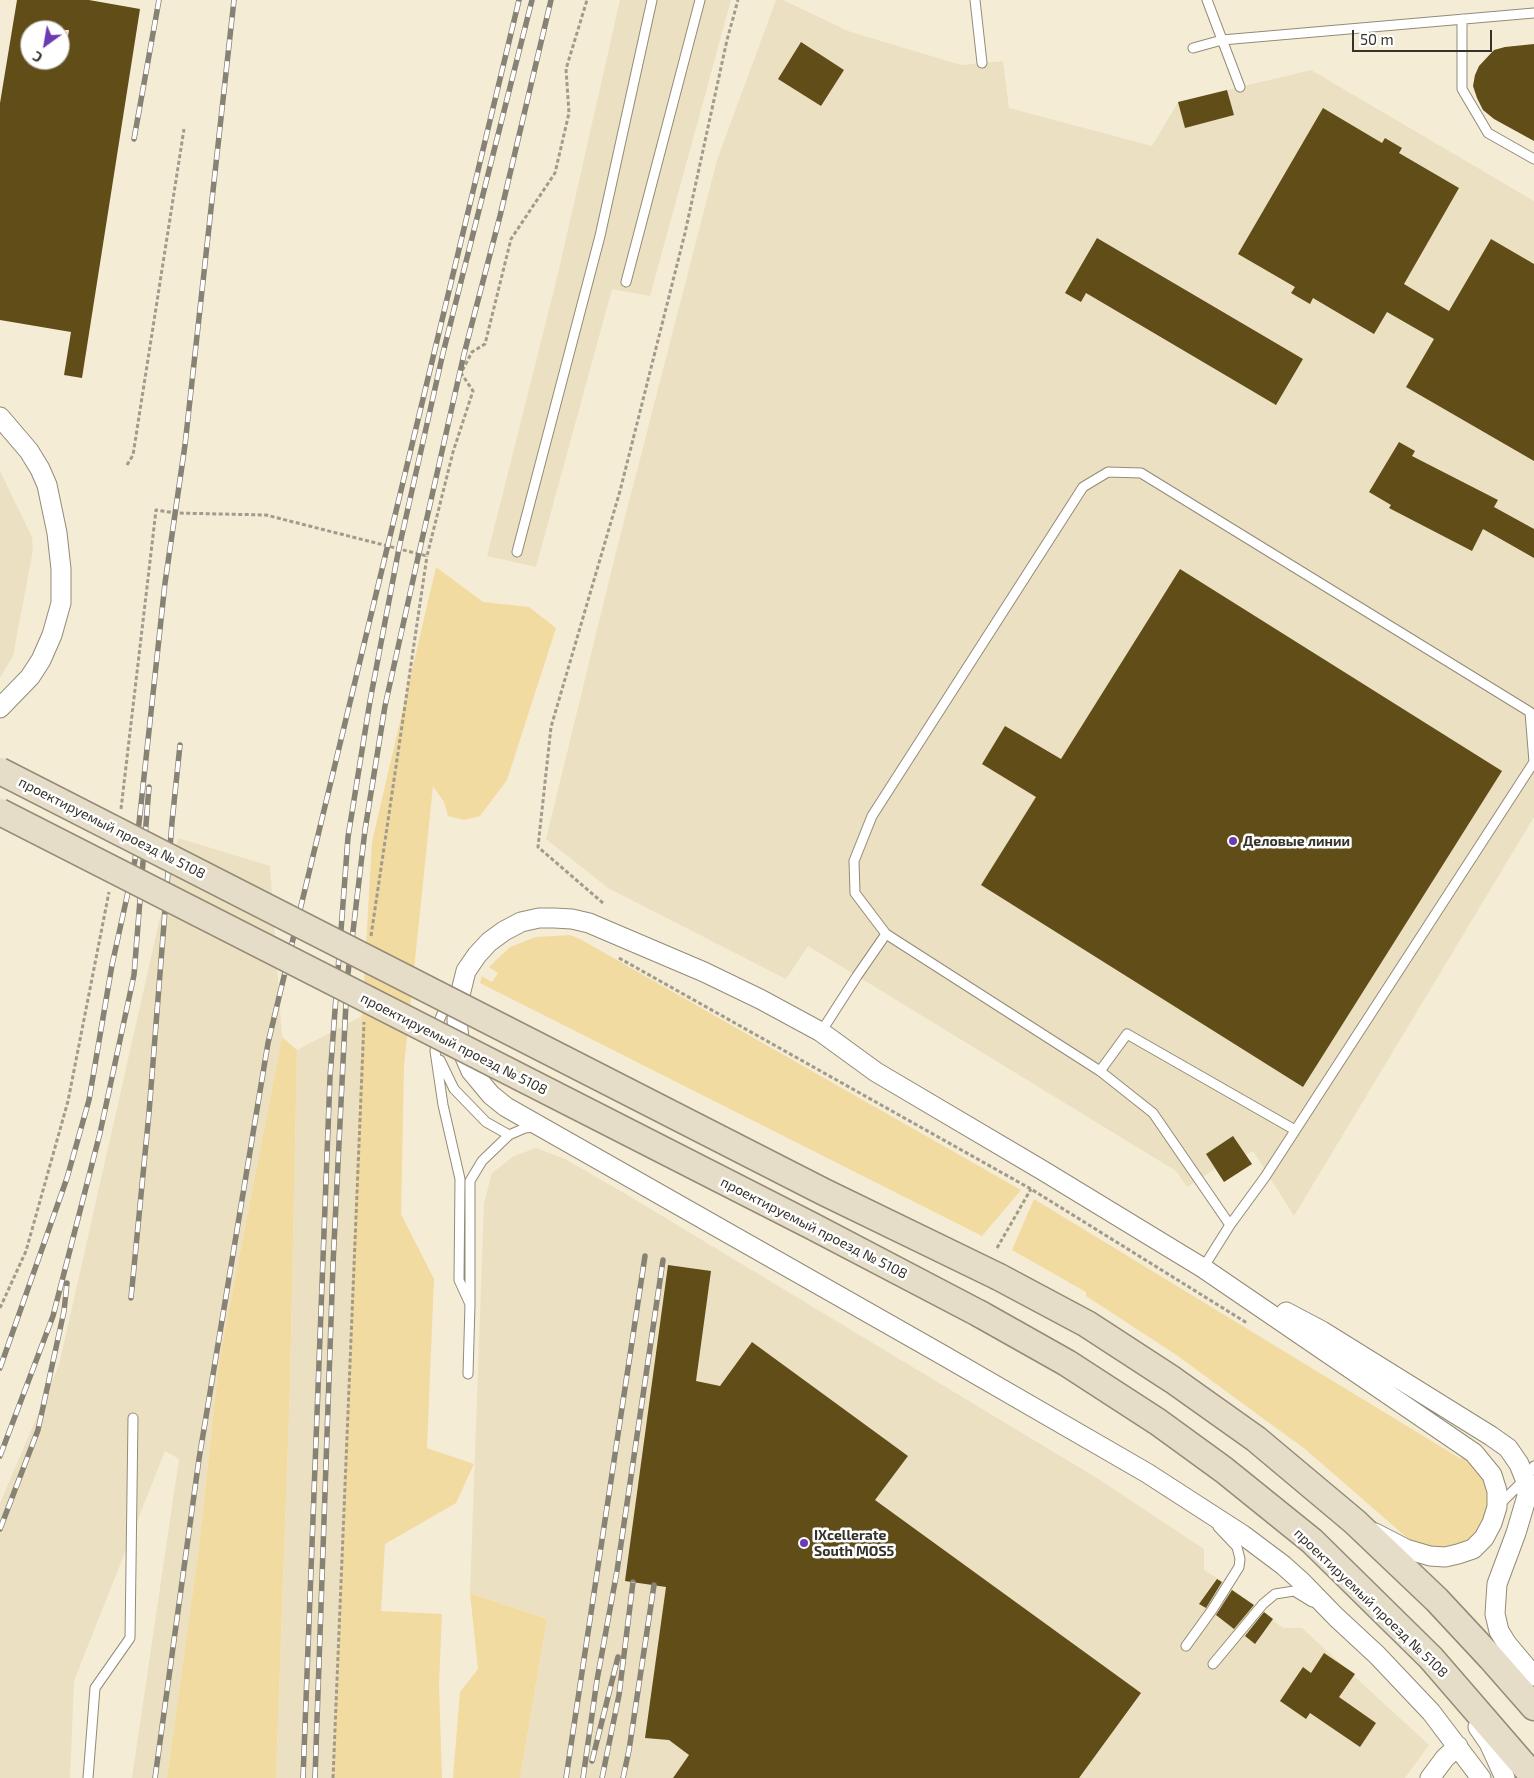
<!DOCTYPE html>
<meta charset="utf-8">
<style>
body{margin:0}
#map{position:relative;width:1534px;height:1778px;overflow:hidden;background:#f5ecd6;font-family:"Exo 2",sans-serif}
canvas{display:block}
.north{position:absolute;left:20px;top:20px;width:50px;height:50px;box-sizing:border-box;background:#fff;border:1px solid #afadaa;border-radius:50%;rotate:212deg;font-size:14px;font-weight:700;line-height:20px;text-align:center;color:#36322a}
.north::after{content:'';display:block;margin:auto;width:18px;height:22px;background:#6c3ab2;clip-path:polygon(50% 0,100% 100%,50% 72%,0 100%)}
.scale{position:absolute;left:1352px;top:30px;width:140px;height:22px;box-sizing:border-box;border:2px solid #36322a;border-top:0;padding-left:6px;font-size:15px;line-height:18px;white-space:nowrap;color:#36322a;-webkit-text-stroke:4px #fff;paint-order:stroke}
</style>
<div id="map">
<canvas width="1534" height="1778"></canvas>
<div class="north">С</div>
<div class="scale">50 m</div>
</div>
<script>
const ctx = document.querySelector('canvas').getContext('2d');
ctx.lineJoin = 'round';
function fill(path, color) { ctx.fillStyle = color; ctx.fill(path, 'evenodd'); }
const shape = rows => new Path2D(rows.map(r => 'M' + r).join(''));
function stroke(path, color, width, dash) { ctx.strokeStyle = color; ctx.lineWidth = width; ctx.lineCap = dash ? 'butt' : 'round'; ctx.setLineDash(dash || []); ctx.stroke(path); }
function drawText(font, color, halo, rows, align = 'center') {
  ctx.font = font + ' "Exo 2",sans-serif'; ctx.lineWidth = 5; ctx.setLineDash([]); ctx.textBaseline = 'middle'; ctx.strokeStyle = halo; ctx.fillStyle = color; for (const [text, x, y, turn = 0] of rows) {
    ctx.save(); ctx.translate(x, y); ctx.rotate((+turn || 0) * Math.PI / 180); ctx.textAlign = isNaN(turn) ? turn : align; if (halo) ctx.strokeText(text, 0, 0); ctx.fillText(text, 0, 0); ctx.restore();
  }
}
fill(shape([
 [620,0,731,0,650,296,612,289,536,567,487,556,557,278],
 [776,0,783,0,848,31,961,65,1003,61,1009,108,1152,146,1178,102,1311,70,1534,201,1534,817,1294,1216,1253,1151,1246,1155,1252,1164,1224,1182,1215,1169,1187,1187,1176,1171,808,946,786,979,608,888,546,839,614,560,717,160],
 [0,471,32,537,33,550,13,656,0,678],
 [178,838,270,866,282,1037,219,1361,199,1546,167,1778,132,1778,179,1459,165,1451,74,1681,70,1778,0,1778,0,1503,59,1365],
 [362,1016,336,1710,332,1778,276,1778,290,1387,297,1050],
 [536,1148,565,1159,624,1193,1100,1480,1204,1549,1204,1570,1217,1578,1283,1628,1302,1628,1429,1745,1405,1778,520,1778,547,1619,470,1593,484,1203,492,1173,514,1156]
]), '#ece0c2');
fill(shape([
 [436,567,483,602,529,607,556,628,507,780,480,816,464,820,448,816,444,802,433,786,404,1066,401,1214,434,1279,427,1448,474,1464,456,1503,385,1544,381,1611,442,1614,439,1684,442,1778,332,1778,336,1710,362,1016,372,842],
 [570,935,580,939,1021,1190,982,1236,480,983,482,976,492,982,498,973,489,967,510,947,536,937],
 [282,1037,297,1050,290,1387,276,1778,167,1778,199,1546,219,1361],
 [1034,1199,1461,1459,1465,1454,1486,1480,1489,1496,1486,1521,1476,1537,1462,1547,1430,1550,1412,1542,1305,1449,1175,1354,1086,1296,1086,1292,1012,1250],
 [470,1593,547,1619,520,1778,453,1778,460,1692,478,1669]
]), '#f2dba1');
fill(shape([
 [17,0,89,0,140,9,82,378,64,375,71,332,0,320,0,103],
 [30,30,69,30,64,60,30,60],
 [801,42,844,70,821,106,778,79],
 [1534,44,1534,141,1494,119,1483,110,1477,98,1473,86,1475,75,1479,66,1494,50,1505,47],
 [1227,90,1234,115,1185,128,1178,102],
 [1323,108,1382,143,1385,138,1402,148,1399,153,1459,188,1404,284,1449,311,1491,239,1534,264,1534,461,1406,387,1434,339,1387,312,1374,334,1313,298,1310,304,1291,293,1295,287,1238,254],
 [1097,238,1303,359,1276,405,1086,293,1081,302,1065,293],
 [1399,442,1415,451,1412,456,1498,500,1494,507,1534,529,1534,558,1483,529,1472,551,1389,508,1391,505,1369,492],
 [1180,569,1502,771,1303,1087,981,885,1036,797,982,764,1005,726,1061,759],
 [1233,1136,1252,1164,1224,1182,1206,1154],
 [668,1265,711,1271,696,1381,720,1386,752,1342,908,1456,875,1500,1141,1693,1079,1778,673,1778,689,1755,669,1740,645,1738,666,1587,625,1581],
 [1217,1579,1222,1582,1206,1608,1199,1604],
 [1232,1590,1254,1605,1234,1629,1216,1615],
 [1264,1612,1273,1619,1255,1644,1245,1636],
 [1324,1653,1355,1674,1339,1697,1376,1723,1360,1747,1310,1713,1306,1719,1280,1701,1303,1667,1311,1673]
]), '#614d18');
const lane = shape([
 [975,0,982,63],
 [1207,0,1240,87],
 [1462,19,1462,89,1488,133,1534,159],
 [1193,48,1222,40,1534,13],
 [626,282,700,0],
 [517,552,600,236,652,0],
 [447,1002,439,1021,435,1051,443,1105,460,1179,459,1280,470,1304],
 [821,1032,857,976,886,934],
 [440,1060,454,1089,486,1122,509,1135],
 [1100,1071,1127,1034,1295,1130],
 [1203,1268,1230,1225,1265,1177,1534,762,1530,712,1141,473,1108,472,1083,487,872,816,854,861,855,893,886,934,1100,1071,1153,1113,1230,1225],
 [468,1374,470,1304,470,1181,482,1161,509,1135,525,1128,536,1127],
 [1499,1505,1525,1479,1534,1466],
 [1186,1646,1212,1610,1239,1567,1240,1559,1237,1547,1218,1527],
 [1213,1664,1263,1604,1275,1594,1294,1591,1312,1602],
 [88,1778,95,1688,130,1638,133,1418]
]);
const street = shape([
 [0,417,29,451,40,469,47,485,57,533,61,569,61,603,52,635,41,660,30,677,0,708],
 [1286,1312,1322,1331,1491,1436,1508,1448,1519,1464,1525,1479,1527,1496,1516,1533,1497,1584,1495,1614,1499,1631,1507,1644,1534,1676],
 [1375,1533,1406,1549,1430,1556,1445,1557,1458,1554,1473,1549,1484,1538,1492,1523,1497,1507,1497,1491,1492,1475,1474,1453,1203,1268,1042,1170,876,1072,821,1032,760,999,704,972,589,923,572,919,554,918,539,918,521,922,504,931,489,942,477,955,466,971,458,1003,457,1021,459,1038,464,1055,471,1071,491,1095,506,1107,941,1354,1147,1473,1243,1535,1283,1565,1302,1582,1336,1617,1377,1655,1431,1712,1481,1778],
 [1478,1727,1489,1743,1505,1778],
 [1430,1778,1445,1758,1458,1746]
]);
const secondary = shape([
 [999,1277,1087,1324,1173,1380,1256,1439,1355,1522,1437,1600,1491,1658,1534,1707],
 [980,1314,1067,1363,1158,1422,1224,1470,1312,1541,1431,1658,1534,1777]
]);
stroke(lane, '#938b77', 11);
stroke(street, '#938b77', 21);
stroke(secondary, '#938b77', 29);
stroke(shape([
 [127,465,133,455,184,129],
 [121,809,156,510,175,513,266,515,427,556,453,452,473,391,461,373,472,352,485,344,511,239,555,173,569,113,566,69,587,0],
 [603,903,538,847,551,727,620,491,685,233,727,40,738,0],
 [371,936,427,556],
 [619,958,1031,1189,1247,1323],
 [997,1248,1031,1189],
 [0,1308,26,1251,68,1101,109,892],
 [333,1778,364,1022]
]), '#a29b8b', 3, [4, 2.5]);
stroke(lane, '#fff', 9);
stroke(street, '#fff', 19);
stroke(secondary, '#e5ddc8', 26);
const rail = shape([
 [134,139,159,0],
 [131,1298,149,1113,172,822,180,745],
 [0,1368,67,1178,89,1100,112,965,135,860,165,583,185,445,234,0],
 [0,1456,53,1316,100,1133,134,975,149,787],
 [0,1529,38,1430,64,1311,67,1283],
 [592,1761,618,1657],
 [155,1778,199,1459,268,1043,519,0],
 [303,1778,330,1077,348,837,370,701,399,548,443,353,532,0],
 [315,1778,333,1264,347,982,365,830,385,706,419,553,464,354,500,216,551,0],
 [566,1778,645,1256],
 [583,1778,597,1680,617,1571,663,1260],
 [602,1778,619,1695,633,1582],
 [623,1778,629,1750,654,1585]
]);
stroke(rail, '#888274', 5.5);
stroke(rail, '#fff', 4, [11]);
const secondaryBridge = shape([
 [0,771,824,1192,999,1277],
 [0,812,812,1226,980,1314]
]);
stroke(secondaryBridge, '#938b77', 29, []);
stroke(secondaryBridge, '#e5ddc8', 26);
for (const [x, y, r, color] of [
 [1233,841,5,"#6c3ab2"],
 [804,1543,5,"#6c3ab2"]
]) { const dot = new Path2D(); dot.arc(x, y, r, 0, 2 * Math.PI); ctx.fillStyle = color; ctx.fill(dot); stroke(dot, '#fff', 2); }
drawText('14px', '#36322a', '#fff', [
 ["проектируемый проезд № 5108",112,828,27],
 ["проектируемый проезд № 5108",454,1044,27],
 ["проектируемый проезд № 5108",814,1228,27],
 ["проектируемый проезд № 5108",1371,1603,44]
]);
drawText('bold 14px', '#36322a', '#fff', [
 ["Деловые линии",1243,841],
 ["IXcellerate",814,1535],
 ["South MOS5",814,1551]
], 'left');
</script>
